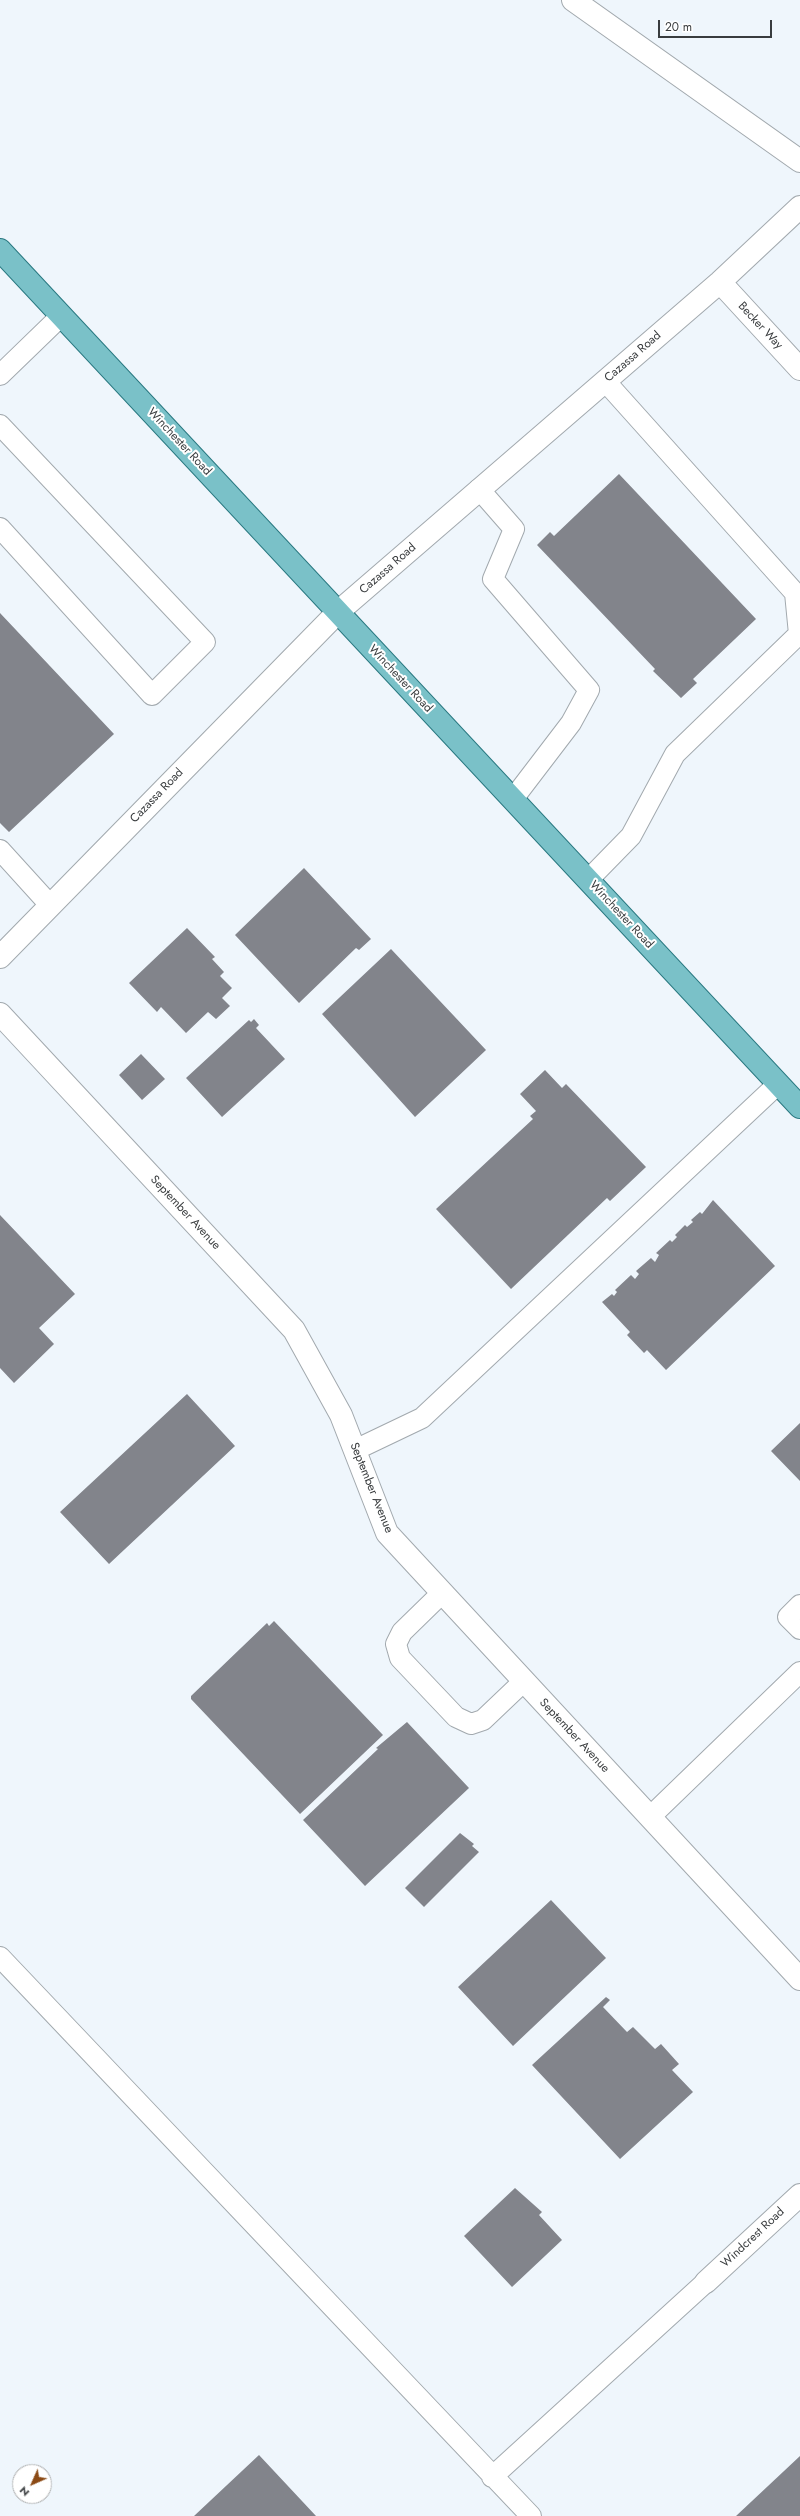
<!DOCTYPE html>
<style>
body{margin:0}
#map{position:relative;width:800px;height:2516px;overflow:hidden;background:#eff6fc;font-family:Jost,sans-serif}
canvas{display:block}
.north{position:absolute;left:12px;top:2464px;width:40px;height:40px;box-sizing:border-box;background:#fff;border:1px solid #b0b1b2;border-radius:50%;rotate:225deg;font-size:11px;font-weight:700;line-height:16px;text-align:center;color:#393c3e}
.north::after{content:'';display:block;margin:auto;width:14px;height:18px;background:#8b4a15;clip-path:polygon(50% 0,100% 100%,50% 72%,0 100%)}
.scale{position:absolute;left:658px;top:20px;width:114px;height:18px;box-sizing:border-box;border:2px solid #393c3e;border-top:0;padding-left:5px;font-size:12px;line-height:14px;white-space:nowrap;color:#393c3e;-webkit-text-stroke:3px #fff;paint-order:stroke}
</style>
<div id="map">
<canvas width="800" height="2516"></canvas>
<div class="north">N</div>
<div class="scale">20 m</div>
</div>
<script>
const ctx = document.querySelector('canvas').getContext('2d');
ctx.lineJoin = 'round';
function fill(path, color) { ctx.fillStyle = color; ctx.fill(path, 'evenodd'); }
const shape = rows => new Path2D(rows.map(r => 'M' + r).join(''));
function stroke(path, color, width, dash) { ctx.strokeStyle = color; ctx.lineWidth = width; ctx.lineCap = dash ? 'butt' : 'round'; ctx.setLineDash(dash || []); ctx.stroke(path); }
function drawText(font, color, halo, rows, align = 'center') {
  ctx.font = font + ' Jost,sans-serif'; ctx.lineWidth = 4; ctx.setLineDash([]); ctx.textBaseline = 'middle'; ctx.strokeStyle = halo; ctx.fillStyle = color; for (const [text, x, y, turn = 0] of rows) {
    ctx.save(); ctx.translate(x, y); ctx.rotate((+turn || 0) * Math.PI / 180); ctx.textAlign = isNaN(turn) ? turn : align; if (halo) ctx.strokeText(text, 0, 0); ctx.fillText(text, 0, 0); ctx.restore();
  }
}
fill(shape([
 [619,474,756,619,693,679,697,683,681,698,653,671,655,669,537,545,550,532,554,536],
 [0,613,114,734,9,832,0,823],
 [304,868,371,939,359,950,356,948,299,1003,235,935],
 [187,928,215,957,212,959,224,972,220,976,232,988,222,998,230,1006,216,1019,208,1012,186,1033,161,1007,157,1012,129,983],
 [391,949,486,1050,415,1117,322,1014],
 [254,1019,259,1025,256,1028,285,1059,222,1117,186,1078,249,1020,251,1022],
 [141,1054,165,1079,142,1100,119,1075],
 [545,1070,562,1088,566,1084,646,1167,610,1201,607,1198,511,1289,436,1209,533,1119,530,1116,536,1111,520,1094],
 [713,1200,775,1266,666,1370,647,1350,644,1353,627,1335,630,1332,602,1302,612,1294,614,1296,617,1292,615,1290,631,1275,635,1279,639,1274,636,1271,651,1258,655,1262,659,1255,656,1253,670,1240,672,1242,677,1237,675,1235,685,1225,687,1227,693,1222,691,1220,700,1212,702,1214],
 [0,1215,75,1294,39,1328,54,1344,14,1383,0,1368],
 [187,1394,235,1446,109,1564,60,1512],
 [800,1423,800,1481,771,1451],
 [274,1621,383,1735,300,1814,191,1699,191,1696,267,1623,269,1626],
 [407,1722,469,1788,365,1886,303,1820,378,1749,376,1748],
 [460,1833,474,1844,472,1846,479,1852,424,1907,405,1888],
 [551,1900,606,1958,513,2046,458,1987],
 [606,1997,610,2000,603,2007,627,2032,633,2027,655,2049,661,2044,679,2064,672,2070,693,2092,620,2159,532,2065],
 [515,2188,542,2212,539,2215,562,2240,512,2287,464,2236],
 [259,2455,316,2516,194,2516],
 [800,2456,800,2516,736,2516]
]), '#82848b');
const service = shape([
 [0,375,61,316],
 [0,425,205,642,152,695,0,528],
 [479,489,514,529,493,579,589,690,571,723,513,799],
 [0,850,50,905],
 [588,880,631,836,675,754,799,634,795,593,605,381],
 [355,1450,422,1418,778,1084],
 [442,1593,402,1632,396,1644,400,1658,456,1717,471,1724,483,1720,524,1681],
 [800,1605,788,1617,800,1629],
 [650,1817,800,1672],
 [0,1957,531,2516],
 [492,2477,706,2282]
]);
const minor = shape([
 [573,0,800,161],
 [720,282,800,369],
 [338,612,720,282,800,207],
 [0,1014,294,1330,341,1415,387,1533,800,1979],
 [706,2282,800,2195]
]);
const tertiary = shape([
 [0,957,338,612]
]);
const primary = shape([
 [0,250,800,1107]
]);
stroke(service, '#a2a9ae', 22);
stroke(minor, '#a2a9ae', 24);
stroke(tertiary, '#a2a9ae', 24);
stroke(primary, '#297880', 24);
stroke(service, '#fff', 20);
stroke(minor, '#fff', 22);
stroke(tertiary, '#fff', 22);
stroke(primary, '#7ac1c8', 22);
drawText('12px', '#393c3e', '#fff', [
 ["Becker Way",760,326,47],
 ["Cazassa Road",633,357,-41],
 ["Winchester Road",179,442,47],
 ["Cazassa Road",388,569,-41],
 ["Winchester Road",400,679,47],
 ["Cazassa Road",157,796,-46],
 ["Winchester Road",621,915,47],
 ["September Avenue",185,1213,47],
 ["September Avenue",371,1488,68],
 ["September Avenue",574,1736,47],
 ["Windcrest Road",753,2238,-43]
]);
</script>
